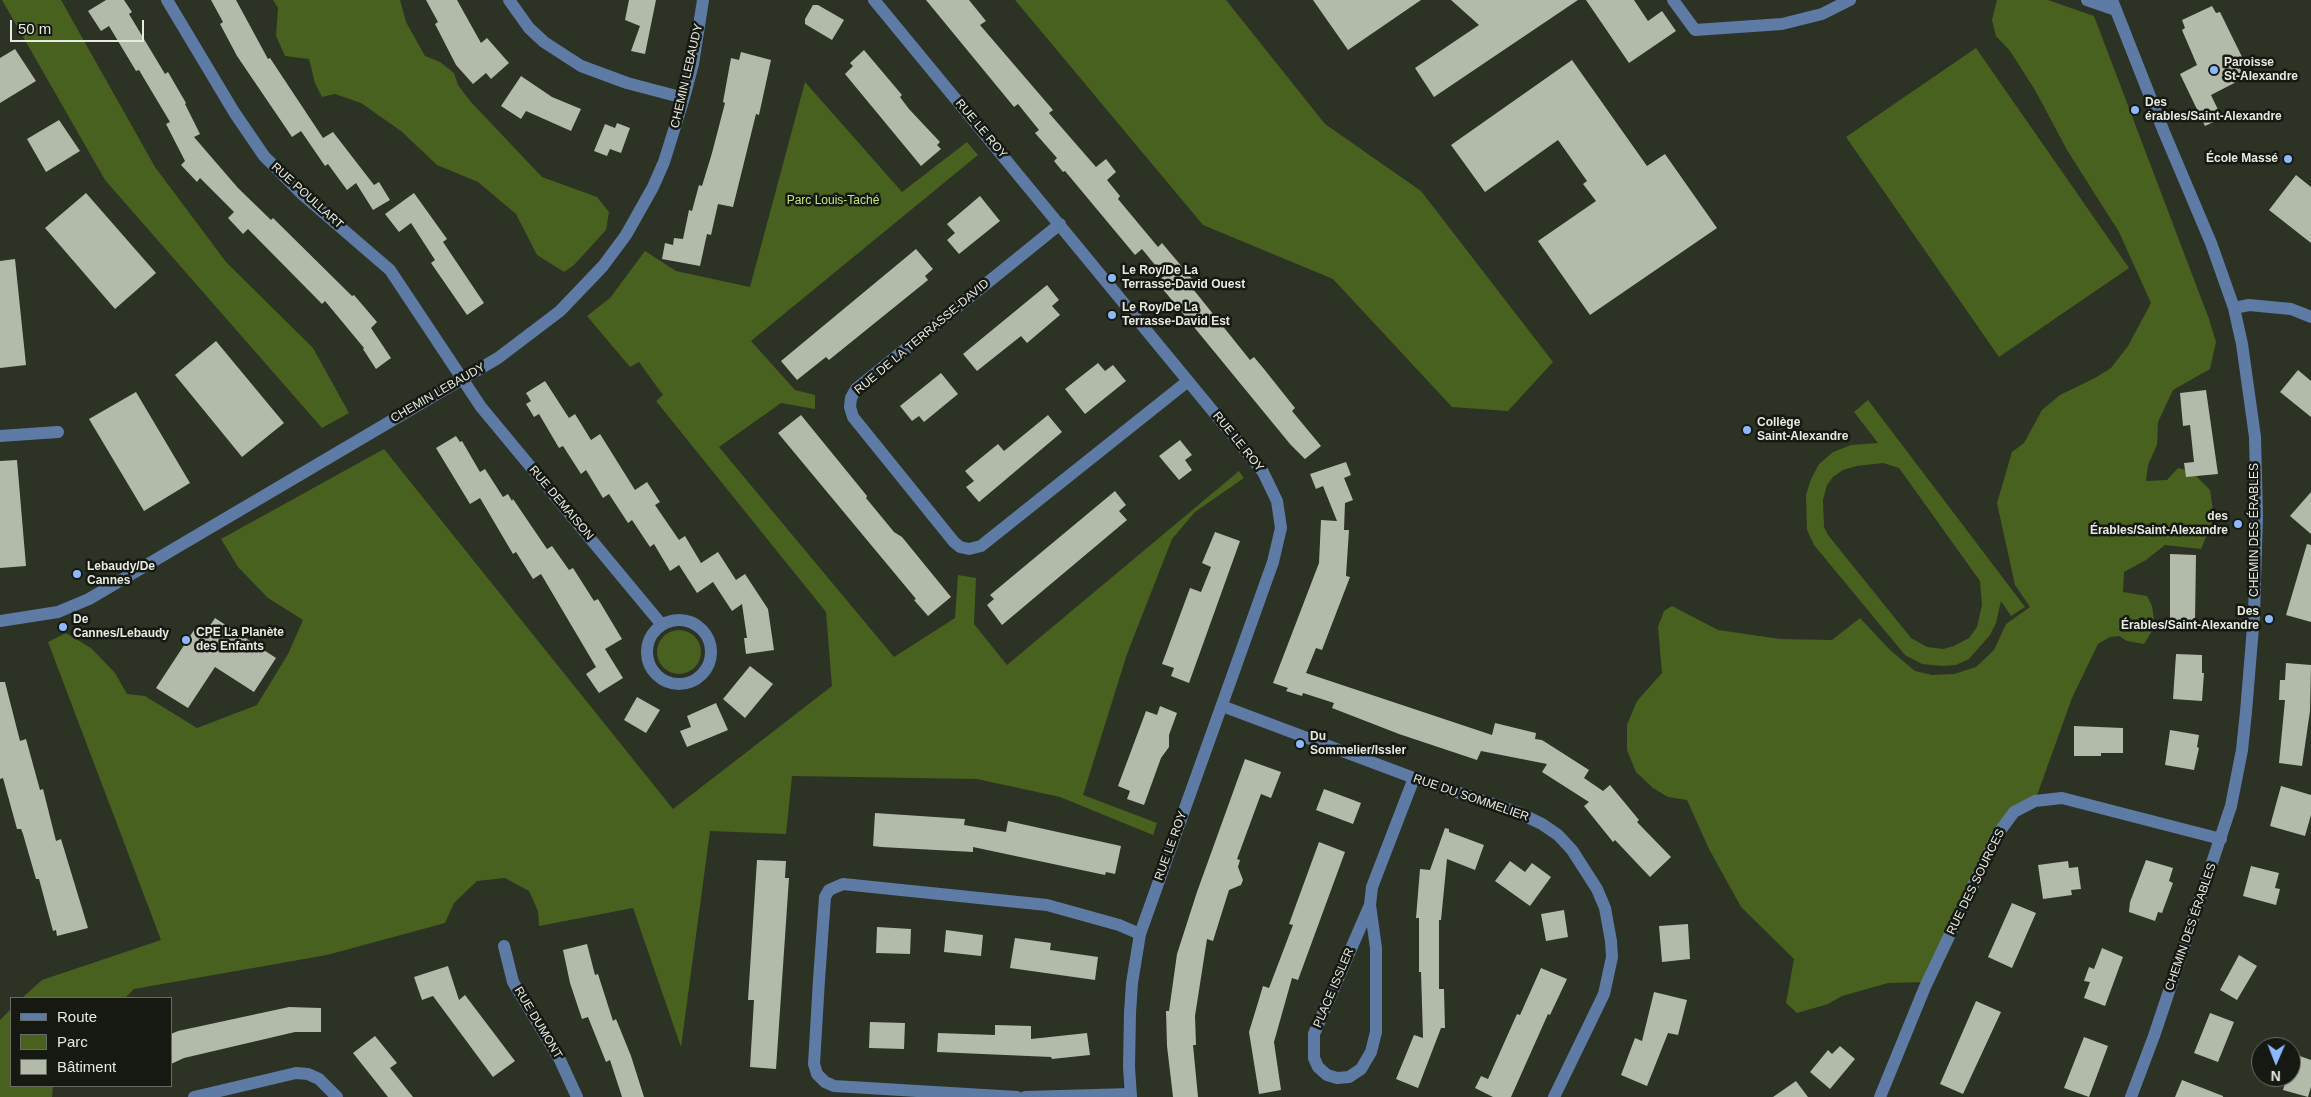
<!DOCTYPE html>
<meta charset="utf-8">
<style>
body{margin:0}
#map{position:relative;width:2311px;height:1097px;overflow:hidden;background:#2c3224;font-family:Helvetica,sans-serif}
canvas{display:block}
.legend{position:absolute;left:10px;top:997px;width:162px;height:90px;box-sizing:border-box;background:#161812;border:1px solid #696c65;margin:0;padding:6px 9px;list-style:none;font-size:15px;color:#e6eae1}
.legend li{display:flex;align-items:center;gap:10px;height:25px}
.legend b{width:25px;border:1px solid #696c65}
.north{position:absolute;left:2251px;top:1037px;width:50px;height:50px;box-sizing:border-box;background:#161812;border:1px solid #696c65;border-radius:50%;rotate:181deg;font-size:14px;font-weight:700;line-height:20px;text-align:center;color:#e6eae1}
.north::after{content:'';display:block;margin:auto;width:18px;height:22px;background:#8cb9fc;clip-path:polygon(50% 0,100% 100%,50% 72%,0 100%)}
.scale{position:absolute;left:10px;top:20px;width:134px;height:22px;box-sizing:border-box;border:2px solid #e6eae1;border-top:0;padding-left:6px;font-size:15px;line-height:18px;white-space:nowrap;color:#e6eae1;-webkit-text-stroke:4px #161812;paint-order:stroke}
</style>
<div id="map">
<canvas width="2311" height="1097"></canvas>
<ul class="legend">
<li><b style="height:6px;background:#5e7ba6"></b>Route</li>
<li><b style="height:14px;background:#49611e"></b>Parc</li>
<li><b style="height:14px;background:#b2baa9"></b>Bâtiment</li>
</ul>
<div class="north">N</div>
<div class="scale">50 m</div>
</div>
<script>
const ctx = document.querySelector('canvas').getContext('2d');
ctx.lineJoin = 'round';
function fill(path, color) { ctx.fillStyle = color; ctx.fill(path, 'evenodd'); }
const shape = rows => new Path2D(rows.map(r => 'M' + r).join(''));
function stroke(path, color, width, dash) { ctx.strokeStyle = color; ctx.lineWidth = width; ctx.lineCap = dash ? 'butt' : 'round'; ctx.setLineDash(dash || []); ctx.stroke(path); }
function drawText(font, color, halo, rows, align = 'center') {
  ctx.font = font + ' Helvetica,sans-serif'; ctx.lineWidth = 5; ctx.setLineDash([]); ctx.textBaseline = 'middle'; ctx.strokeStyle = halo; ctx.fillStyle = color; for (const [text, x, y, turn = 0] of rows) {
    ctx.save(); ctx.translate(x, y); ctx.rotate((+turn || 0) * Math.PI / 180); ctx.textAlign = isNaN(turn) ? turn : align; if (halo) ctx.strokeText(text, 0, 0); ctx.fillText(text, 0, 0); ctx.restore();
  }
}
fill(shape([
 [2,0,61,0,155,167,226,262,313,348,349,413,322,428,105,180],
 [273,0,400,0,406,22,425,56,440,62,454,73,458,85,470,101,542,177,597,197,609,212,606,230,574,265,564,272,537,255,516,214,478,182,437,165,401,131,361,103,335,94,322,97,315,83,309,59,285,56,276,36,278,8],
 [1015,0,1226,0,1325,124,1421,191,1553,362,1508,411,1452,407,1333,279,1203,225],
 [1997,0,2048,0,2094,16,2209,319,2216,342,2210,369,2173,390,2158,422,2157,445,2148,465,2146,481,2167,480,2178,468,2191,471,2210,490,2214,518,2201,549,2165,545,2146,560,2124,572,2123,592,2147,596,2152,606,2155,626,2144,644,2127,641,2119,636,2110,637,2098,644,2072,698,2035,801,2014,812,1929,982,1888,983,1842,996,1828,1004,1797,1013,1786,1003,1794,959,1741,907,1709,849,1687,800,1668,797,1653,788,1636,772,1627,750,1627,725,1637,701,1662,673,1658,627,1664,611,1672,606,1718,630,1780,639,1832,640,1860,618,1890,650,1915,671,1932,675,1954,674,1976,667,1994,650,2006,624,2030,607,2015,585,1997,503,2012,452,2024,443,2042,410,2060,395,2095,378,2111,368,2128,346,2151,303,2119,232,2067,150,2035,90,2010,51,1996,36,1992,20],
 [1976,48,2129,268,1999,357,1846,137],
 [805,82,902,192,967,142,978,155,751,341,795,390,815,395,815,409,781,403,719,447,894,657,955,618,958,575,976,578,974,624,1007,665,1239,471,1244,478,1195,512,1172,539,1127,654,1083,795,1157,823,1153,835,1060,797,977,779,792,776,786,834,710,831,681,1047,633,908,539,926,538,911,529,891,505,878,477,881,454,903,445,923,327,955,134,989,125,998,22,998,42,980,161,940,48,642,66,633,91,648,115,673,127,694,145,696,197,728,257,705,288,654,303,620,268,598,238,567,221,539,384,449,673,809,832,686,826,612,656,401,663,395,639,362,630,367,587,316,610,298,645,251,676,271,750,287],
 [1868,400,2025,607,2011,616,2001,601,1996,623,1990,635,1969,659,1956,665,1943,666,1922,664,1905,655,1814,545,1807,530,1806,495,1811,479,1819,464,1833,452,1851,445,1878,443,1854,412],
 [1883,463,1899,468,1980,581,1982,605,1977,627,1969,638,1954,646,1943,649,1927,647,1911,638,1828,535,1824,527,1823,500,1827,485,1833,477,1843,470,1857,466],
 '657 652a22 22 0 1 1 44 0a22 22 0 1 1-44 0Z',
 [11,1009,11,1086,53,1086,52,1097,0,1097,0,1020]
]), '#49611e');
fill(shape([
 [106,0,124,0,132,12,129,14,165,74,168,72,186,103,185,104,200,134,194,137,238,188,271,220,273,218,352,296,354,295,377,322,371,328,391,358,376,369,363,349,364,348,325,301,322,304,248,229,243,234,228,218,234,212,200,178,197,182,181,165,185,161,166,124,170,122,139,70,136,71,109,26,101,31,88,11],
 [211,0,236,0,268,59,270,58,323,138,333,132,374,185,379,182,390,200,373,210,356,183,347,190,328,164,325,166,301,131,292,137,237,56,220,24,223,22],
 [426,0,457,0,481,43,487,38,509,63,491,79,486,73,473,84,456,65,435,24,438,22],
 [629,0,656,0,645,54,631,51,640,26,625,20],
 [926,0,969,0,986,21,980,25,1053,110,1049,113,1096,167,1106,159,1116,172,1107,180,1120,196,1118,199,1158,247,1162,243,1194,281,1189,284,1250,360,1254,357,1264,369,1295,408,1292,411,1321,446,1305,459,1290,444,1157,282,1164,276,1142,249,1135,255,1065,171,1063,172,1054,161,1057,158,1035,133,1039,130,1018,104,1014,107],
 [1313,0,1421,0,1348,50],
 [1451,0,1578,0,1434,97,1415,68,1479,25],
 [1586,0,1634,0,1648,21,1662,11,1676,31,1629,63],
 [813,5,818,5,844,20,832,40,805,24,805,19],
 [2212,6,2216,13,2220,12,2245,63,2239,66,2244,78,2211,95,2222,118,2205,126,2180,74,2197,65,2182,30,2185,28,2182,20],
 [15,49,36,81,0,103,0,58],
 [864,50,902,95,900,97,909,109,940,142,937,145,941,149,921,166,845,74,853,66,850,63],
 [741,52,771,60,759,115,756,114,733,207,718,204,711,235,707,234,700,266,662,259,665,243,673,245,674,238,683,239,689,210,692,211,699,185,702,186,712,153,725,103,723,102,731,58,739,60],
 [1572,60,1647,166,1665,154,1717,228,1590,315,1538,241,1596,201,1583,184,1587,181,1558,140,1485,192,1451,145],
 [521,76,552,97,581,109,571,131,526,111,521,119,501,106],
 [59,120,80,151,46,172,27,139],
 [617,123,630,128,621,153,610,149,607,156,594,151,605,124,615,128],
 [2296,175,2311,187,2311,243,2269,210],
 [86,193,156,273,115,309,45,228],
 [414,193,447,239,443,242,484,303,467,315,431,263,435,260,411,223,399,232,385,214],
 [980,196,1000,221,959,254,947,240,955,233,947,224],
 [916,249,933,269,925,276,928,280,829,360,826,357,797,380,781,361],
 [15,259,26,365,0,368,0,261],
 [1047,285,1059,300,1052,306,1060,315,1027,343,1021,336,977,371,963,354],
 [216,341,284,423,242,457,175,375],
 [1098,363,1105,371,1113,365,1126,381,1085,414,1065,389],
 [2298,370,2311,381,2311,417,2280,392],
 [941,373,958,394,924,422,919,416,912,421,900,406],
 [545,381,569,418,575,414,591,440,600,434,635,490,647,482,660,502,655,505,679,540,685,536,701,563,718,552,736,580,745,574,768,609,774,650,746,654,744,638,747,638,742,604,732,611,713,582,697,593,679,565,670,571,654,544,650,547,632,520,628,523,609,494,603,498,586,470,581,474,563,446,559,448,539,414,534,417,526,404,531,401,526,393],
 [2206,390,2218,474,2186,477,2184,463,2194,462,2190,425,2183,426,2180,393],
 [136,392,190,483,144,511,89,419],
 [801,415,867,496,866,498,894,532,902,537,951,597,928,616,914,600,916,599,778,433],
 [1048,415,1062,432,979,502,966,487,974,481,965,471,998,444,1004,451],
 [456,436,460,442,462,441,480,472,485,469,503,497,508,494,512,501,513,499,547,549,552,546,569,570,573,568,594,601,598,599,622,639,605,649,623,678,599,693,586,674,596,667,541,574,533,579,516,552,513,554,480,498,470,504,436,448],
 [1180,440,1192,455,1185,460,1192,470,1179,480,1159,456],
 [17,460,26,566,0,568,0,461],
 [1346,462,1351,475,1344,478,1353,500,1345,503,1344,530,1349,530,1346,576,1350,577,1322,650,1316,648,1306,673,1492,735,1495,723,1536,733,1535,739,1542,740,1589,770,1584,778,1603,791,1610,785,1639,820,1637,822,1671,857,1650,877,1615,840,1613,842,1584,806,1589,802,1542,772,1547,764,1481,751,1477,760,1399,734,1332,708,1334,703,1303,693,1302,696,1286,691,1288,688,1273,683,1319,563,1321,520,1337,521,1323,486,1316,489,1310,474],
 [1115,491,1126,505,1119,511,1127,520,1002,625,987,605,994,599,990,595],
 [2311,492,2311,534,2290,516],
 [1215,532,1240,541,1189,683,1171,676,1174,668,1162,664,1190,588,1201,592,1211,567,1202,563],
 [2307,544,2311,545,2311,622,2286,615],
 [2170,554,2196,555,2195,620,2170,620],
 [215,618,276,658,254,692,215,667,188,708,156,688,196,627,205,633],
 [2176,654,2202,655,2202,673,2204,673,2202,701,2173,699],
 [2286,663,2311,665,2310,711,2302,766,2279,763,2285,700,2279,700,2280,680,2285,680],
 [750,666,773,684,745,718,723,699],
 [0,682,5,682,20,741,26,739,40,790,43,789,56,841,61,839,88,928,57,936,56,930,53,931,39,879,36,879,23,834,21,829,17,829,3,778,0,779],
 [637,697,660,710,646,733,624,720],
 [716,703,728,730,687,747,680,731,691,727,687,716],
 [1160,706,1177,713,1169,735,1169,747,1161,758,1144,805,1127,799,1130,791,1118,786,1146,711,1157,715],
 [2074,726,2123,728,2123,753,2101,753,2101,756,2074,756],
 [2170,730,2199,735,2197,747,2199,748,2194,770,2165,765],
 [1245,759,1281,772,1271,798,1261,794,1237,859,1240,860,1238,867,1243,880,1241,885,1229,890,1213,941,1207,939,1195,1016,1196,1045,1193,1045,1198,1097,1173,1097,1167,1046,1166,1011,1169,1011,1177,954,1197,892],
 [2281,786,2311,795,2311,815,2305,836,2270,826],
 [1324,789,1361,803,1353,824,1316,810],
 [875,813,965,819,964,825,1006,832,1008,821,1121,846,1115,874,1106,872,1105,875,973,847,973,852,881,847,873,846],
 [1445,828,1449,829,1449,832,1484,845,1475,870,1447,859,1441,920,1439,920,1439,989,1444,989,1445,1028,1441,1028,1418,1088,1396,1079,1414,1035,1423,1038,1421,972,1419,972,1419,918,1416,918,1420,869,1430,870],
 [1319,842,1345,852,1298,980,1292,978,1274,1042,1281,1090,1259,1094,1249,1032,1263,986,1269,988,1293,925,1289,924],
 [757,860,786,861,785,878,789,878,776,1069,750,1067,754,1000,748,1000],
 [2146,860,2173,868,2169,881,2173,883,2162,913,2158,912,2155,921,2129,912,2130,902],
 [1510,861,1525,872,1532,863,1551,877,1530,906,1495,881],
 [2068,861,2069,868,2078,867,2081,889,2071,890,2072,895,2043,899,2038,865],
 [2251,866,2279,873,2275,888,2280,889,2276,905,2243,896],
 [2012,903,2036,913,2012,968,1988,957],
 [1564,910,1568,937,1546,941,1541,914],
 [1688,924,1690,959,1662,962,1659,926],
 [877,927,911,929,910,954,876,953],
 [946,930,983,935,981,956,944,952],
 [1015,938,1051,943,1050,950,1098,957,1095,980,1010,968],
 [587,944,595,975,598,974,613,1021,616,1019,631,1056,644,1097,622,1097,610,1060,606,1062,588,1017,582,1019,570,983,563,950],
 [2102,948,2123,957,2105,1006,2084,998,2090,982,2084,981,2089,967,2094,969],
 [2239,955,2257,966,2237,1000,2220,990],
 [448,966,459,1000,465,995,515,1061,493,1077,433,996,422,1000,414,977],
 [1541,968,1567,979,1550,1015,1548,1014,1511,1097,1493,1097,1475,1088,1481,1076,1488,1079,1517,1014,1520,1015],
 [1654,992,1687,1000,1678,1035,1668,1033,1647,1086,1621,1075,1635,1038,1642,1041],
 [1976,1001,2001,1012,1963,1094,1940,1084],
 [289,1007,321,1008,321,1032,295,1032,184,1058,171,1064,171,1034,178,1031],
 [2210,1013,2234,1022,2218,1062,2194,1053],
 [870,1022,905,1023,904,1049,869,1048],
 [995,1025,1031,1026,1031,1039,1087,1033,1090,1055,1052,1059,1051,1057,937,1052,938,1033,995,1035],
 [375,1036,397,1063,390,1068,413,1097,388,1097,353,1053],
 [2084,1037,2108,1046,2089,1097,2064,1088],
 [1840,1046,1855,1059,1830,1089,1810,1072,1828,1050,1832,1054],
 [2294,1054,2311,1060,2311,1087,2308,1097,2283,1090,2287,1077,2291,1077],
 [2182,1080,2223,1096,2223,1097,2175,1097],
 [1796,1081,1808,1097,1773,1097]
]), '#b2baa9');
stroke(shape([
 [167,0,234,112,264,156,303,195,390,270,481,407,662,625],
 [509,0,529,28,544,42,581,66,627,83,684,98],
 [874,0,1263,472,1277,501,1281,528,1273,562,1140,934,1132,983,1130,1013,1129,1067,1131,1097],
 [1673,0,1695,30,1782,24,1822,14,1850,0],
 [2087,0,2116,10],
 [2112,0,2164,132,2211,243,2234,308,2242,344,2255,437,2257,516,2254,615,2246,712,2242,750,2231,806,2154,1036,2131,1097],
 [1060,224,856,389,851,398,850,407,853,417,954,542,960,547,969,549,981,546,1188,381],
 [2234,308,2249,305,2291,309,2311,317],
 [0,436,58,432],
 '647 652a32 32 0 1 1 64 0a32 32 0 1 1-64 0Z',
 [0,621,58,612,89,599,498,358,560,311,603,266,626,235,653,187,664,162,684,98,693,64,703,0],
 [1222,706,1414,778,1517,812,1542,824,1558,835,1572,850,1597,889,1605,908,1611,941,1612,957,1604,994,1554,1097],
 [1370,905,1376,948,1376,1032,1371,1052,1361,1069,1349,1077,1337,1078,1327,1075,1318,1067,1314,1058,1314,1034,1370,905,1372,887,1414,778],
 [504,946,513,982,560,1060,577,1097],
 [194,1097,296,1073,308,1074,319,1079,337,1097],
 [1017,1097,834,1086,825,1082,817,1074,814,1064,819,980,825,897,829,890,843,884,1047,905,1119,925,1140,934],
 [1025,1097,1131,1094],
 [1880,1097,1925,987,1997,835,2014,812,2035,801,2062,798,2221,839]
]), '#5e7ba6', 12);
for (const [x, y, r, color] of [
 [2214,70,5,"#8cb9fc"],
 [2135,110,5,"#8cb9fc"],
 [2288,159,5,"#8cb9fc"],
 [1112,278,5,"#8cb9fc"],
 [1112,315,5,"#8cb9fc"],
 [1747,430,5,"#8cb9fc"],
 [2238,524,5,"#8cb9fc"],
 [77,574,5,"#8cb9fc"],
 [2269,619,5,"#8cb9fc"],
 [63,627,5,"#8cb9fc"],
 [186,640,5,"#8cb9fc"],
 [1300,744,5,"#8cb9fc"]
]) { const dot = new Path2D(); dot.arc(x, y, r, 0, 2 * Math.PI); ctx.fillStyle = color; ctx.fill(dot); stroke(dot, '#161812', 2); }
drawText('bold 12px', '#e6eae1', '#161812', [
 ["Paroisse",2224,63],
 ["St-Alexandre",2224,77],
 ["Des",2145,103],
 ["érables/Saint-Alexandre",2145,117],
 ["École Massé",2278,159,"right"],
 ["Le Roy/De La",1122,271],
 ["Terrasse-David Ouest",1122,285],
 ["Le Roy/De La",1122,308],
 ["Terrasse-David Est",1122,322],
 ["Collège",1757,423],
 ["Saint-Alexandre",1757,437],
 ["des",2228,517,"right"],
 ["Érables/Saint-Alexandre",2228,531,"right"],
 ["Lebaudy/De",87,567],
 ["Cannes",87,581],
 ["Des",2259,612,"right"],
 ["Érables/Saint-Alexandre",2259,626,"right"],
 ["De",73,620],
 ["Cannes/Lebaudy",73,634],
 ["CPE La Planète",196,633],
 ["des Enfants",196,647],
 ["Du",1310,737],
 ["Sommelier/Issler",1310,751]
], 'left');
drawText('12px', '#e6eae1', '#161812', [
 ["CHEMIN LEBAUDY",687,76,-77],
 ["RUE LE ROY",981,129,50],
 ["RUE POULLART",307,196,42],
 ["RUE DE LA TERRASSE-DAVID",922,337,-40],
 ["CHEMIN LEBAUDY",438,393,-30],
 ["RUE LE ROY",1238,442,51],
 ["RUE DEMAISON",561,503,50],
 ["CHEMIN DES ÉRABLES",2255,530,-90],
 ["RUE DU SOMMELIER",1471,798,19],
 ["RUE LE ROY",1171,846,-70],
 ["RUE DES SOURCES",1976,882,-64],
 ["CHEMIN DES ÉRABLES",2191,927,-71],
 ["PLACE ISSLER",1334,988,-67],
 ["RUE DUMONT",538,1023,59]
]);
drawText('12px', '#bee681', '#161812', [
 ["Parc Louis-Taché",833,201]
]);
</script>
